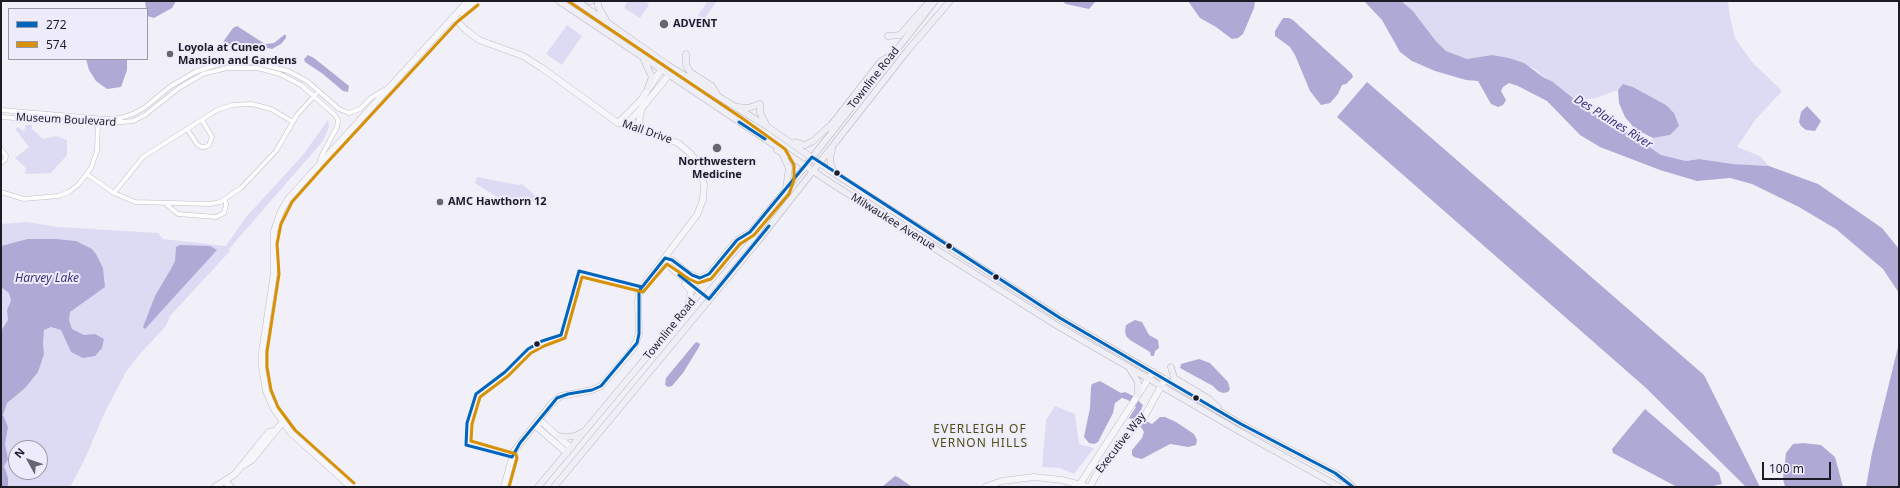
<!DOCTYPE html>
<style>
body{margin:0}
#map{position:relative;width:1900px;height:488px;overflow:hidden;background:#f1f0f8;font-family:"Noto Sans",sans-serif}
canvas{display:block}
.frame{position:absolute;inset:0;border:2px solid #1d1c26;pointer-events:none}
.legend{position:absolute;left:8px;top:8px;width:140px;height:52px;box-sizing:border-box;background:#eeecfc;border:1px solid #9a99a6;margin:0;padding:5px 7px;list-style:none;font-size:12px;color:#1d1c26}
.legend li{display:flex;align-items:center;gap:8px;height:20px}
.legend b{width:20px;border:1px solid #9a99a6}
.north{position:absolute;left:8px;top:440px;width:40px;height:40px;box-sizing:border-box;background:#eeecfc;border:1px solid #9a99a6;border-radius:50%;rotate:310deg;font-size:11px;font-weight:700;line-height:16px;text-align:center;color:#1d1c26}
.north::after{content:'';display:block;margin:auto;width:14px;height:18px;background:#676670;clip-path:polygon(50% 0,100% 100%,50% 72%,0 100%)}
.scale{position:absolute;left:1762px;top:462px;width:69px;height:18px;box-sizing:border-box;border:2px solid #1d1c26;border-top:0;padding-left:5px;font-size:12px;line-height:14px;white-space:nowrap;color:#1d1c26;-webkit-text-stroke:3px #eeecfc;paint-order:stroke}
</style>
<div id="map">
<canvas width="1900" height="488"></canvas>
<div class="frame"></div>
<ul class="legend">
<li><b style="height:5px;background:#0065bd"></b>272</li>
<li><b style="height:5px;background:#d69106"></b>574</li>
</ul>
<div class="north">N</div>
<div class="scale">100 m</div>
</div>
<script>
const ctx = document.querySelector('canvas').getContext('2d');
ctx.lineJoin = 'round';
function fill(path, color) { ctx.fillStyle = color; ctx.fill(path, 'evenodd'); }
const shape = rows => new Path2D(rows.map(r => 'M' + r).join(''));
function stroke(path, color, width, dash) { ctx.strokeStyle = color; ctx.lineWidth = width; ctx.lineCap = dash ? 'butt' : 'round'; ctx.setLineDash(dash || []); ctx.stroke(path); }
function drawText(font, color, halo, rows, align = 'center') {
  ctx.font = font + ' "Noto Sans",sans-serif'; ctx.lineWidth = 4; ctx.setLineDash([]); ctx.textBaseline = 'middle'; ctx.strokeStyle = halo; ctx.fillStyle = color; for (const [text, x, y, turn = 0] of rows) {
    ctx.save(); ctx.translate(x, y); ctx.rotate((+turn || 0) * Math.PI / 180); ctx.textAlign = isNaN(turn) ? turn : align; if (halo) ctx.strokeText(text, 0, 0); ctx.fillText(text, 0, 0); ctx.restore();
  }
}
fill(shape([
 [628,1,646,1,649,5,640,18,624,8],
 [708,1,717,1,704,19,698,15],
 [1401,1,1728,1,1730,17,1735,38,1752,62,1782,91,1756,119,1737,147,1760,156,1769,166,1733,164,1699,159,1686,161,1661,155,1648,145,1653,138,1670,135,1674,113,1666,105,1633,87,1623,84,1618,90,1596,98,1576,101,1533,68,1492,55,1467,59,1446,51,1435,40,1413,11],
 [567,25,582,36,562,65,546,54],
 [328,120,329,127,323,141,229,249,230,251,170,316,166,326,140,354,126,372,105,412,84,461,70,487,1,487,1,224,27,222,58,227,158,233,163,239,226,246,246,217,303,155],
 [16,448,40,448,40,472,16,472],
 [26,125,32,125,32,129,43,139,56,136,67,140,67,155,51,173,25,174,26,168,15,158,29,147,15,129,18,127,24,131],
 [477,177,518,185,522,184,538,198,530,204,505,207,505,202,475,183],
 [1055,406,1075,414,1079,444,1094,448,1074,474,1060,468,1042,467,1046,420]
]), '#dddbf4');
fill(shape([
 [145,1,176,1,172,8,154,18,147,16],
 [1062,1,1096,1,1089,9,1066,4],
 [1188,1,1255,1,1254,8,1243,34,1238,38,1232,39,1216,27,1200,18],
 [1364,1,1401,1,1413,11,1435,40,1446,51,1467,59,1492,55,1509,58,1524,63,1543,77,1553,82,1590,112,1634,136,1661,155,1686,161,1699,159,1733,164,1769,166,1818,184,1882,228,1899,249,1899,293,1883,269,1836,229,1799,207,1752,184,1730,178,1697,181,1660,170,1600,147,1580,135,1547,101,1518,86,1509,83,1503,87,1501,91,1506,100,1503,105,1498,107,1491,104,1478,81,1466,80,1435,71,1412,61,1400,52,1382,20],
 [1283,18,1289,18,1293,20,1352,74,1353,77,1346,84,1342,85,1338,94,1330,103,1321,105,1310,91,1295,55,1290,47,1275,36,1275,31],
 [237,26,265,44,274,43,284,35,286,35,286,38,281,44,272,49,258,46,223,44,223,42,233,28],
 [308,55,314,58,349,86,348,92,343,91,323,74,305,62,304,59],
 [86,59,127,59,127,70,121,87,107,89,96,81,89,70],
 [1367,82,1704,375,1760,487,1746,487,1646,388,1337,117],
 [1623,84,1633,87,1666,105,1674,113,1679,126,1670,135,1653,138,1635,129,1625,117,1619,103,1618,90],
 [1807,106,1821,121,1815,131,1806,130,1801,126,1799,122,1801,112],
 [28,239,56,239,76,241,92,249,96,254,103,268,105,287,70,312,69,320,72,329,84,335,95,334,104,339,102,348,95,356,83,358,71,352,61,330,51,327,44,330,43,343,44,354,38,372,25,388,7,403,3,415,8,427,5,444,8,459,4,466,8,478,8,487,1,487,1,331,8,320,7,310,11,301,9,293,1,287,1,246],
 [180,245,210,246,217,250,145,329,143,327,155,296,172,267,175,261,176,247],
 [1135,320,1142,322,1149,335,1158,340,1159,348,1155,351,1154,356,1151,356,1150,352,1130,340,1126,336,1125,331,1126,325],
 [697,342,700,344,699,347,683,373,672,386,668,387,665,385,666,378,695,343],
 [1899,343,1899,487,1866,487,1872,453],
 [1199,359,1210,363,1228,382,1230,389,1228,392,1223,393,1218,391,1213,386,1180,368,1181,364],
 [1100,381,1121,393,1125,392,1133,396,1143,405,1140,413,1146,421,1152,424,1160,417,1165,417,1176,422,1194,434,1197,440,1196,445,1188,447,1170,444,1142,459,1134,457,1132,455,1132,450,1142,438,1144,432,1141,427,1129,418,1136,407,1128,400,1122,398,1115,403,1113,413,1098,442,1094,444,1089,443,1084,437,1090,408,1091,387,1092,384],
 [1645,409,1719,473,1722,484,1709,487,1677,487,1613,453,1612,449],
 [1803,443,1821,445,1835,457,1843,487,1785,487,1783,479,1786,453,1793,444],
 [895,476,898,477,912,487,882,487]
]), '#afaad5');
const street = shape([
 [1,110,107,119,120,118,133,114,144,108,171,86,195,72,222,63,237,61,252,62,288,71,307,81,339,109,349,113,360,109,371,98,386,89],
 [1,117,98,124,133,121,145,115,179,88,203,74,227,68,257,68,280,74,301,85,335,115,338,120,337,127,322,155,320,162],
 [187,129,197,144,201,147,205,147,209,145,212,137,202,120],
 [1,149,6,156,5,160,1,163],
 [88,175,114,193,135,202,210,204,220,202,241,188,276,151,297,115,316,94],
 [1,192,24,199,58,196,69,192,79,184,91,168,97,151,98,122],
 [114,193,143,157,217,110,232,105,252,104,271,109,293,122],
 [166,204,178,214,216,217,224,213,226,205,225,199]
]);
const secondary = shape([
 [462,13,475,1],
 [454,18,466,30,479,40,523,56,542,68,618,123,678,143,691,154,698,164,704,184,703,200,697,215,639,291,638,302,639,334,633,349,601,386,592,390,561,396,551,404,514,451,504,487],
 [641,111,639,123,644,131],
 [620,122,629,121,641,109,669,75],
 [618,123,641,100,661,70],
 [665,258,672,260,704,287],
 [665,258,668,265,700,292],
 [692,275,700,278,709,274,737,240,749,233],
 [685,284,691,291,688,306],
 [567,453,537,427,538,421,543,423,571,448],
 [244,465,252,460,282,423],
 [225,481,231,487],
 [1080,484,1153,372],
 [215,487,235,474,269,432,274,431],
 [351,487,291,433,274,409,266,391,262,367,262,352,274,273,274,231,281,211,288,199,468,1],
 [985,487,1002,481,1034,477,1062,480,1088,487],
 [1090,487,1095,477,1123,439,1143,419,1165,379]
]);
const primary = shape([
 [559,1,834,185,1056,325,1237,430,1340,487],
 [577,1,666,64,768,127,835,174,1060,318,1241,424,1335,473,1346,480,1353,487],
 [589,1,591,1],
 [598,1,598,6,606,20],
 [888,36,900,35,930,1],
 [686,54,686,65,690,72,712,86,717,95],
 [644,60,652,77,648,88],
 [738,107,748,108,760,104,760,113,767,126],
 [795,142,805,145,813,141,832,124,881,61,888,57],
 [777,150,782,153,789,168,786,188],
 [832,150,830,157,831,166,834,171],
 [1171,367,1174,378,1209,399,1218,407],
 [1131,371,1138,382,1138,395],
 [558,436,565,437,575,436,583,432],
 [538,487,800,173,935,1],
 [554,487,758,241,908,50,950,1]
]);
stroke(street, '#bfbec6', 5);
stroke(secondary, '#bfbec6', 7);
stroke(primary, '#b7b5c3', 7);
stroke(street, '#fdfdfe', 4);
stroke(secondary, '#f6f5fa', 6);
stroke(primary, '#f0eef5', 6);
stroke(shape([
 [739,122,765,139],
 [665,258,672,260,692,275,700,278,709,274,737,240,750,232,812,157,1060,318,1241,424,1335,473,1353,487],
 [679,275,709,299,769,226],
 [642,287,579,271,561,335,542,341,528,349,505,372,476,394,467,423,466,445,512,457,520,443,557,398,568,394,592,390,601,386,637,343,639,334,639,291,665,258]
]), '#0065bd', 3);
stroke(shape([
 [354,483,295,430,278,407,271,390,267,367,267,352,279,274,277,244,281,224,292,202,324,166,457,22,478,5],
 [509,487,517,458,516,454,471,441,472,424,480,397,508,376,531,353,544,346,565,338,582,277,643,292,667,264,689,279,698,283,711,279,740,244,754,235,789,194,794,180,794,165,785,149,742,118,568,1]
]), '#d69106', 3);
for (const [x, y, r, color] of [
 [664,24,5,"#676670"],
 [170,54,4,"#676670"],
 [717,148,5,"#676670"],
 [837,173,3.5,"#1d1c26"],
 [440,202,4,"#676670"],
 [949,246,3.5,"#1d1c26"],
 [996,277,3.5,"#1d1c26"],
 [537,344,3.5,"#1d1c26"],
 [1196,398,3.5,"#1d1c26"]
]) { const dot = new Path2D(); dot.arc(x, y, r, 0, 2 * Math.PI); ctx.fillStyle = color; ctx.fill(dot); stroke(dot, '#eeecfc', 1.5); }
drawText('bold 11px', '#1d1c26', '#eeecfc', [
 ["ADVENT",673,24],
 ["Loyola at Cuneo",178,48],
 ["Mansion and Gardens",178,61],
 ["Northwestern",717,162,"center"],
 ["Medicine",717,175,"center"],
 ["AMC Hawthorn 12",448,202]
], 'left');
drawText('11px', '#1d1c26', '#eeecfc', [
 ["Townline Road",874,78,-52],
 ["Museum Boulevard",66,120,3],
 ["Mall Drive",647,132,19],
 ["Milwaukee Avenue",893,222,32],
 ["Townline Road",670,329,-51],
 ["Executive Way",1121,443,-52]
]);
drawText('italic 12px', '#413178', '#eeecfc', [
 ["Des Plaines River",1613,122,32],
 ["Harvey Lake",47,279]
]);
ctx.letterSpacing = '1px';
drawText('12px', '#4f5013', '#eeecfc', [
 ["EVERLEIGH OF",980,430],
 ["VERNON HILLS",980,444]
]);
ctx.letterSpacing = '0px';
</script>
